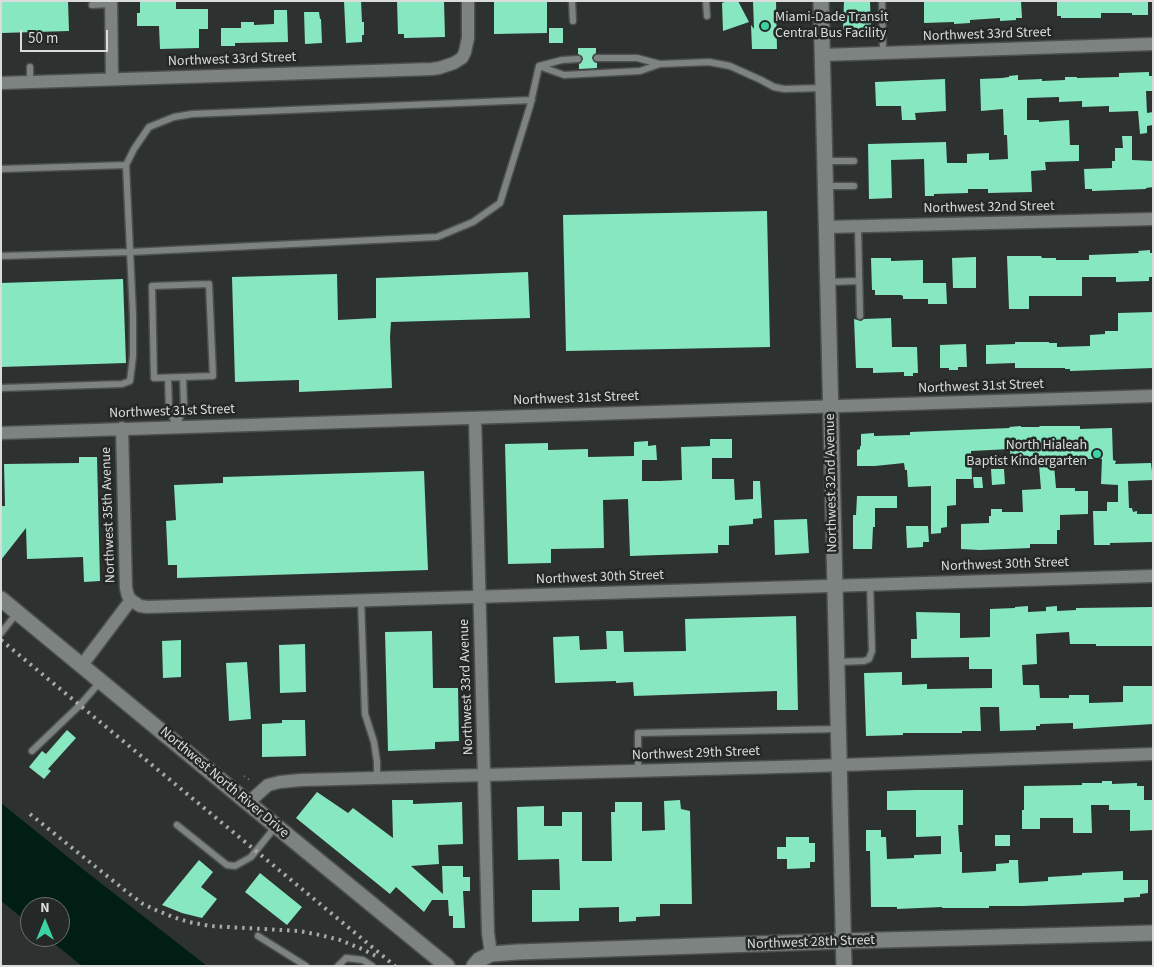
<!DOCTYPE html>
<style>
body{margin:0}
#map{position:relative;width:1154px;height:967px;overflow:hidden;background:#2d3230;font-family:"Source Sans 3",sans-serif}
canvas{display:block}
.frame{position:absolute;inset:0;border:2px solid #d9dcdb;pointer-events:none}
.north{position:absolute;left:20px;top:897px;width:50px;height:50px;box-sizing:border-box;background:#242826;border:1px solid #6c706e;border-radius:50%;rotate:0deg;font-size:14px;font-weight:700;line-height:20px;text-align:center;color:#d9dcdb}
.north::after{content:'';display:block;margin:auto;width:18px;height:22px;background:#3cd4a4;clip-path:polygon(50% 0,100% 100%,50% 72%,0 100%)}
.scale{position:absolute;left:20px;top:30px;width:88px;height:22px;box-sizing:border-box;border:2px solid #d9dcdb;border-top:0;padding-left:6px;font-size:15px;line-height:18px;white-space:nowrap;color:#d9dcdb;-webkit-text-stroke:4px #242826;paint-order:stroke}
</style>
<div id="map">
<canvas width="1154" height="967"></canvas>
<div class="frame"></div>
<div class="north">N</div>
<div class="scale">50 m</div>
</div>
<script>
const ctx = document.querySelector('canvas').getContext('2d');
ctx.lineJoin = 'round';
function fill(path, color) { ctx.fillStyle = color; ctx.fill(path, 'evenodd'); }
const shape = rows => new Path2D(rows.map(r => 'M' + r).join(''));
function stroke(path, color, width, dash) { ctx.strokeStyle = color; ctx.lineWidth = width; ctx.lineCap = dash ? 'butt' : 'round'; ctx.setLineDash(dash || []); ctx.stroke(path); }
function drawText(font, color, halo, rows, align = 'center') {
  ctx.font = font + ' "Source Sans 3",sans-serif'; ctx.lineWidth = 5; ctx.setLineDash([]); ctx.textBaseline = 'middle'; ctx.strokeStyle = halo; ctx.fillStyle = color; for (const [text, x, y, turn = 0] of rows) {
    ctx.save(); ctx.translate(x, y); ctx.rotate((+turn || 0) * Math.PI / 180); ctx.textAlign = isNaN(turn) ? turn : align; if (halo) ctx.strokeText(text, 0, 0); ctx.fillText(text, 0, 0); ctx.restore();
  }
}
fill(shape([
 [1,803,84,870,207,966,82,966,46,937,60,937,60,907,30,907,30,924,1,901]
]), '#001e14');
fill(shape([
 [1,1,68,1,69,31,1,33],
 [140,1,176,1,176,9,208,9,208,29,199,29,199,48,160,49,159,26,137,26,137,13,140,13],
 [344,1,361,1,362,22,364,22,364,35,362,35,362,42,346,43],
 [397,1,444,1,445,37,406,38,404,38,404,34,398,34],
 [494,1,547,1,547,33,494,34],
 [727,1,738,1,749,22,723,31,722,3],
 [753,1,776,1,777,49,752,49,751,25,754,29],
 [844,1,870,1,871,30,843,30],
 [1021,1,1022,18,1016,18,1016,20,1000,21,1000,18,970,20,970,23,954,24,954,22,924,23,924,2],
 [1057,1,1148,1,1148,15,1132,15,1132,13,1101,13,1101,18,1061,18,1061,16,1057,16],
 [274,10,287,10,288,42,235,43,235,46,221,46,221,28,241,28,241,22,254,22,254,25,274,24],
 [304,12,319,12,320,19,321,19,322,43,305,44],
 [549,28,563,28,563,43,549,43],
 [578,48,596,48,596,53,593,55,592,58,594,62,597,63,597,68,579,69,579,64,581,63,583,59,582,56,578,54],
 [1149,72,1149,76,1153,76,1153,91,1146,91,1147,113,1153,112,1153,125,1147,126,1147,133,1140,134,1138,111,1109,112,1109,106,1082,107,1082,101,1059,102,1059,97,1027,98,1027,120,1039,120,1039,122,1069,120,1070,145,1079,145,1079,161,1045,162,1046,170,1031,171,1032,192,988,193,988,189,968,189,968,193,934,194,934,196,925,196,924,159,891,160,892,198,869,199,868,144,946,142,947,163,967,163,967,154,989,153,989,160,1008,159,1007,135,1004,135,1003,109,981,111,980,79,1002,78,1009,77,1009,76,1018,75,1018,80,1042,79,1042,81,1065,80,1065,77,1077,77,1077,78,1119,77,1119,73],
 [945,79,946,111,915,113,916,120,902,120,901,106,876,106,875,82],
 [1122,136,1132,136,1132,160,1153,161,1153,187,1146,188,1146,189,1092,191,1092,189,1085,189,1084,169,1112,168,1112,161,1115,161,1115,148,1123,148],
 [767,211,770,347,566,351,563,215],
 [1150,250,1150,253,1153,253,1153,277,1149,277,1149,281,1116,282,1116,277,1082,277,1082,296,1029,296,1029,309,1009,309,1007,256,1041,256,1042,258,1056,258,1056,260,1089,260,1089,255,1139,253,1138,251],
 [976,257,976,288,953,288,952,258],
 [871,258,891,258,891,261,923,260,923,283,946,283,947,304,928,304,928,299,903,299,903,296,901,295,875,295,875,290,872,290],
 [528,272,530,318,391,322,390,337,392,388,299,392,299,380,235,382,232,277,337,274,338,320,376,318,376,278],
 [123,279,126,363,1,367,1,283],
 [1153,312,1153,325,1152,325,1153,368,1070,371,1070,369,1065,369,1065,368,1015,368,1015,363,986,364,986,345,1015,344,1015,342,1049,342,1049,343,1057,343,1057,347,1090,346,1090,335,1105,334,1105,331,1118,331,1118,313],
 [891,318,892,347,917,347,918,373,913,373,913,376,904,376,904,372,873,373,873,368,856,368,854,319,861,321,864,319],
 [966,344,967,367,958,367,958,370,949,370,949,368,940,368,940,345],
 [1021,426,1021,427,1039,427,1040,426,1080,426,1080,429,1112,428,1113,460,1116,461,1115,464,1151,463,1153,480,1128,481,1129,508,1132,508,1133,512,1137,511,1137,514,1153,514,1153,542,1110,543,1110,545,1094,545,1093,511,1107,511,1107,502,1118,502,1118,485,1101,484,1102,459,1078,459,1078,465,1054,465,1056,488,1075,488,1075,491,1088,491,1088,514,1060,515,1060,530,1057,530,1057,544,1030,544,1030,548,980,550,961,549,961,524,989,523,989,516,991,516,991,509,1002,509,1002,512,1023,512,1022,490,1041,489,1039,465,1011,466,1010,449,971,451,972,479,956,479,956,505,947,506,947,527,941,528,941,533,931,534,931,486,908,487,907,470,905,470,904,463,875,466,857,466,857,450,860,449,860,446,861,446,861,434,874,433,874,436,910,435,910,432,1010,428,1009,427],
 [710,439,732,439,732,458,712,458,712,479,734,479,735,500,753,499,753,481,760,481,762,518,753,519,753,524,729,526,729,545,718,545,718,553,630,556,628,499,603,500,604,548,551,549,551,563,508,564,505,444,548,443,548,450,588,449,588,457,634,456,634,442,648,441,648,446,656,445,657,460,642,460,642,481,660,481,682,480,681,447,710,446],
 [79,457,97,457,100,581,84,582,83,557,27,559,26,528,1,560,1,506,5,506,4,464,79,463],
 [991,469,1004,469,1005,484,992,485],
 [424,471,428,570,177,578,177,565,168,565,166,521,176,520,174,485,223,483,223,477],
 [973,477,982,477,983,488,974,488],
 [857,496,897,496,897,508,875,508,875,527,873,527,872,549,853,549,853,515,856,515],
 [807,519,809,553,775,555,774,520],
 [906,526,928,526,929,542,923,542,923,547,907,548],
 [1028,606,1028,612,1046,611,1046,607,1057,606,1057,611,1076,610,1076,608,1153,607,1153,646,1096,646,1096,644,1070,644,1069,632,1036,634,1037,664,1022,665,1023,685,1039,685,1040,698,1069,698,1069,695,1089,695,1089,703,1123,702,1123,686,1153,686,1153,724,1073,729,1073,723,1040,724,1040,726,1036,726,1036,730,1000,731,999,707,980,707,981,731,962,731,962,733,903,733,903,735,866,736,864,673,902,672,902,685,927,684,927,689,992,688,992,669,969,669,969,657,911,658,911,639,917,639,916,612,960,613,960,638,990,637,990,609,1015,608,1015,607],
 [796,616,798,710,777,710,777,691,634,696,633,682,616,683,616,681,555,683,553,637,579,636,580,650,607,649,606,631,623,631,624,652,686,651,685,619],
 [432,631,433,688,458,688,459,741,435,742,435,749,388,751,385,632],
 [181,640,181,677,163,678,162,641],
 [305,644,306,692,280,693,279,645],
 [247,662,251,719,229,721,226,663],
 [282,720,305,720,306,756,262,757,262,724,282,723],
 [67,730,76,738,48,769,51,771,44,779,29,767,42,751,46,754],
 [1102,781,1112,781,1112,784,1137,783,1137,786,1144,786,1144,800,1152,800,1153,830,1130,831,1130,810,1109,810,1109,805,1091,805,1092,833,1073,833,1073,818,1040,818,1040,829,1022,829,1022,810,1024,810,1024,786,1082,785,1082,783,1102,783],
 [916,790,963,790,963,825,958,825,960,852,962,852,962,873,996,871,996,864,1009,863,1009,860,1018,860,1019,883,1048,881,1048,877,1082,875,1082,873,1123,871,1123,880,1148,880,1148,893,1140,894,1140,897,1124,898,1124,902,1023,906,989,906,989,908,942,908,942,907,897,909,897,907,871,907,870,851,866,851,866,830,881,830,881,837,886,837,887,859,914,858,914,855,941,854,941,836,916,837,916,810,887,810,887,791],
 [317,792,348,813,353,808,393,838,392,800,413,800,413,804,462,802,463,844,438,845,439,864,411,866,443,894,442,866,463,866,463,877,470,877,470,891,463,891,465,928,453,928,453,916,449,916,448,900,432,900,424,912,396,887,390,894,296,818],
 [680,800,681,809,690,811,692,904,660,904,660,916,636,917,636,921,619,922,619,907,579,908,579,921,532,922,532,890,560,890,559,859,518,860,517,807,544,806,544,826,562,826,562,812,582,812,582,861,612,861,611,812,615,812,615,802,642,802,642,831,665,830,664,801],
 [995,835,1010,835,1010,846,995,846],
 [786,837,809,837,809,843,815,843,815,862,810,862,810,868,787,869,787,859,777,859,777,847,786,847],
 [199,860,213,872,201,887,217,899,202,918,182,913,162,905],
 [260,873,302,907,287,925,245,892]
]), '#87e7c1');
const service = shape([
 [572,1,573,21],
 [706,1,707,16],
 [882,1,883,53],
 [92,5,111,4],
 [578,59,562,60,539,66,564,75,640,71,660,64,637,58,597,58],
 [660,64,709,62,730,66,761,80,774,87,784,89,823,88],
 [30,67,30,82],
 [825,161,854,161],
 [1,169,126,165],
 [826,186,854,186],
 [858,227,860,316],
 [1,256,130,252,437,237,473,222,500,203,530,106,539,66],
 [829,282,859,281],
 [209,284,213,376,154,378,152,286,209,284],
 [168,378,169,407,176,427,184,407,183,377],
 [1,388,122,384,130,381,133,356,133,315,126,165,134,149,149,127,174,117,192,114,532,100],
 [361,600,365,714,374,742,377,762,377,777],
 [1,633,17,613],
 [838,662,864,661,869,659,870,656,872,651,870,584],
 [32,751,80,705,100,682],
 [638,771,638,733,838,729],
 [177,825,227,865,235,866,251,857,276,826],
 [258,936,306,966],
 [338,966,346,958,363,960,372,966]
]);
const minor = shape([
 [111,1,112,79],
 [822,55,1153,44],
 [1,83,432,69,439,68,454,63,462,58,465,52,468,38,468,1],
 [826,227,1153,219],
 [475,418,488,933,491,954],
 [122,428,126,588,128,596,131,600,140,606,147,607,1153,576],
 [1,433,1153,396],
 [82,665,131,600],
 [248,803,268,785,280,782,301,780,814,766,1153,754]
]);
const tertiary = shape([
 [474,966,479,960,491,954,518,952,843,941,1153,933]
]);
const secondary = shape([
 [821,1,844,966],
 [1,599,276,826,447,966]
]);
stroke(service, '#4d504f', 9);
stroke(minor, '#4d504f', 15);
stroke(tertiary, '#4d504f', 18);
stroke(secondary, '#4d504f', 18);
stroke(shape([
 [244,776,251,781]
]), '#7c807e', 2, [1, 4]);
stroke(service, '#7d8380', 6);
stroke(minor, '#7d8380', 12);
stroke(tertiary, '#7d8380', 15);
stroke(secondary, '#7d8380', 15);
stroke(shape([
 [1,640,395,966],
 [30,814,127,892,143,904,158,911,173,917,189,922,210,926,299,931,320,935,340,940,362,949,378,957]
]), '#a5a9a8', 4, [2.5, 5]);
for (const [x, y, r, color] of [
 [765,26,5,"#3cd4a4"],
 [1097,454,5,"#3cd4a4"]
]) { const dot = new Path2D(); dot.arc(x, y, r, 0, 2 * Math.PI); ctx.fillStyle = color; ctx.fill(dot); stroke(dot, '#242826', 2); }
drawText('14px', '#d9dcdb', '#242826', [
 ["Miami-Dade Transit",775,18],
 ["Central Bus Facility",775,34],
 ["North Hialeah",1087,446,"right"],
 ["Baptist Kindergarten",1087,462,"right"]
], 'left');
drawText('14px', '#d9dcdb', '#242826', [
 ["Northwest 33rd Street",987,35,-2],
 ["Northwest 33rd Street",232,60,-2],
 ["Northwest 32nd Street",989,208,-1],
 ["Northwest 31st Street",981,387,-2],
 ["Northwest 31st Street",576,399,-2],
 ["Northwest 31st Street",172,412,-2],
 ["Northwest 32nd Avenue",832,483,-91],
 ["Northwest 35th Avenue",109,515,-92],
 ["Northwest 30th Street",1005,565,-2],
 ["Northwest 30th Street",600,578,-2],
 ["Northwest 33rd Avenue",467,687,-92],
 ["Northwest 29th Street",696,754,-2],
 ["Northwest North River Drive",224,783,40],
 ["Northwest 28th Street",811,943,-2]
]);
</script>
